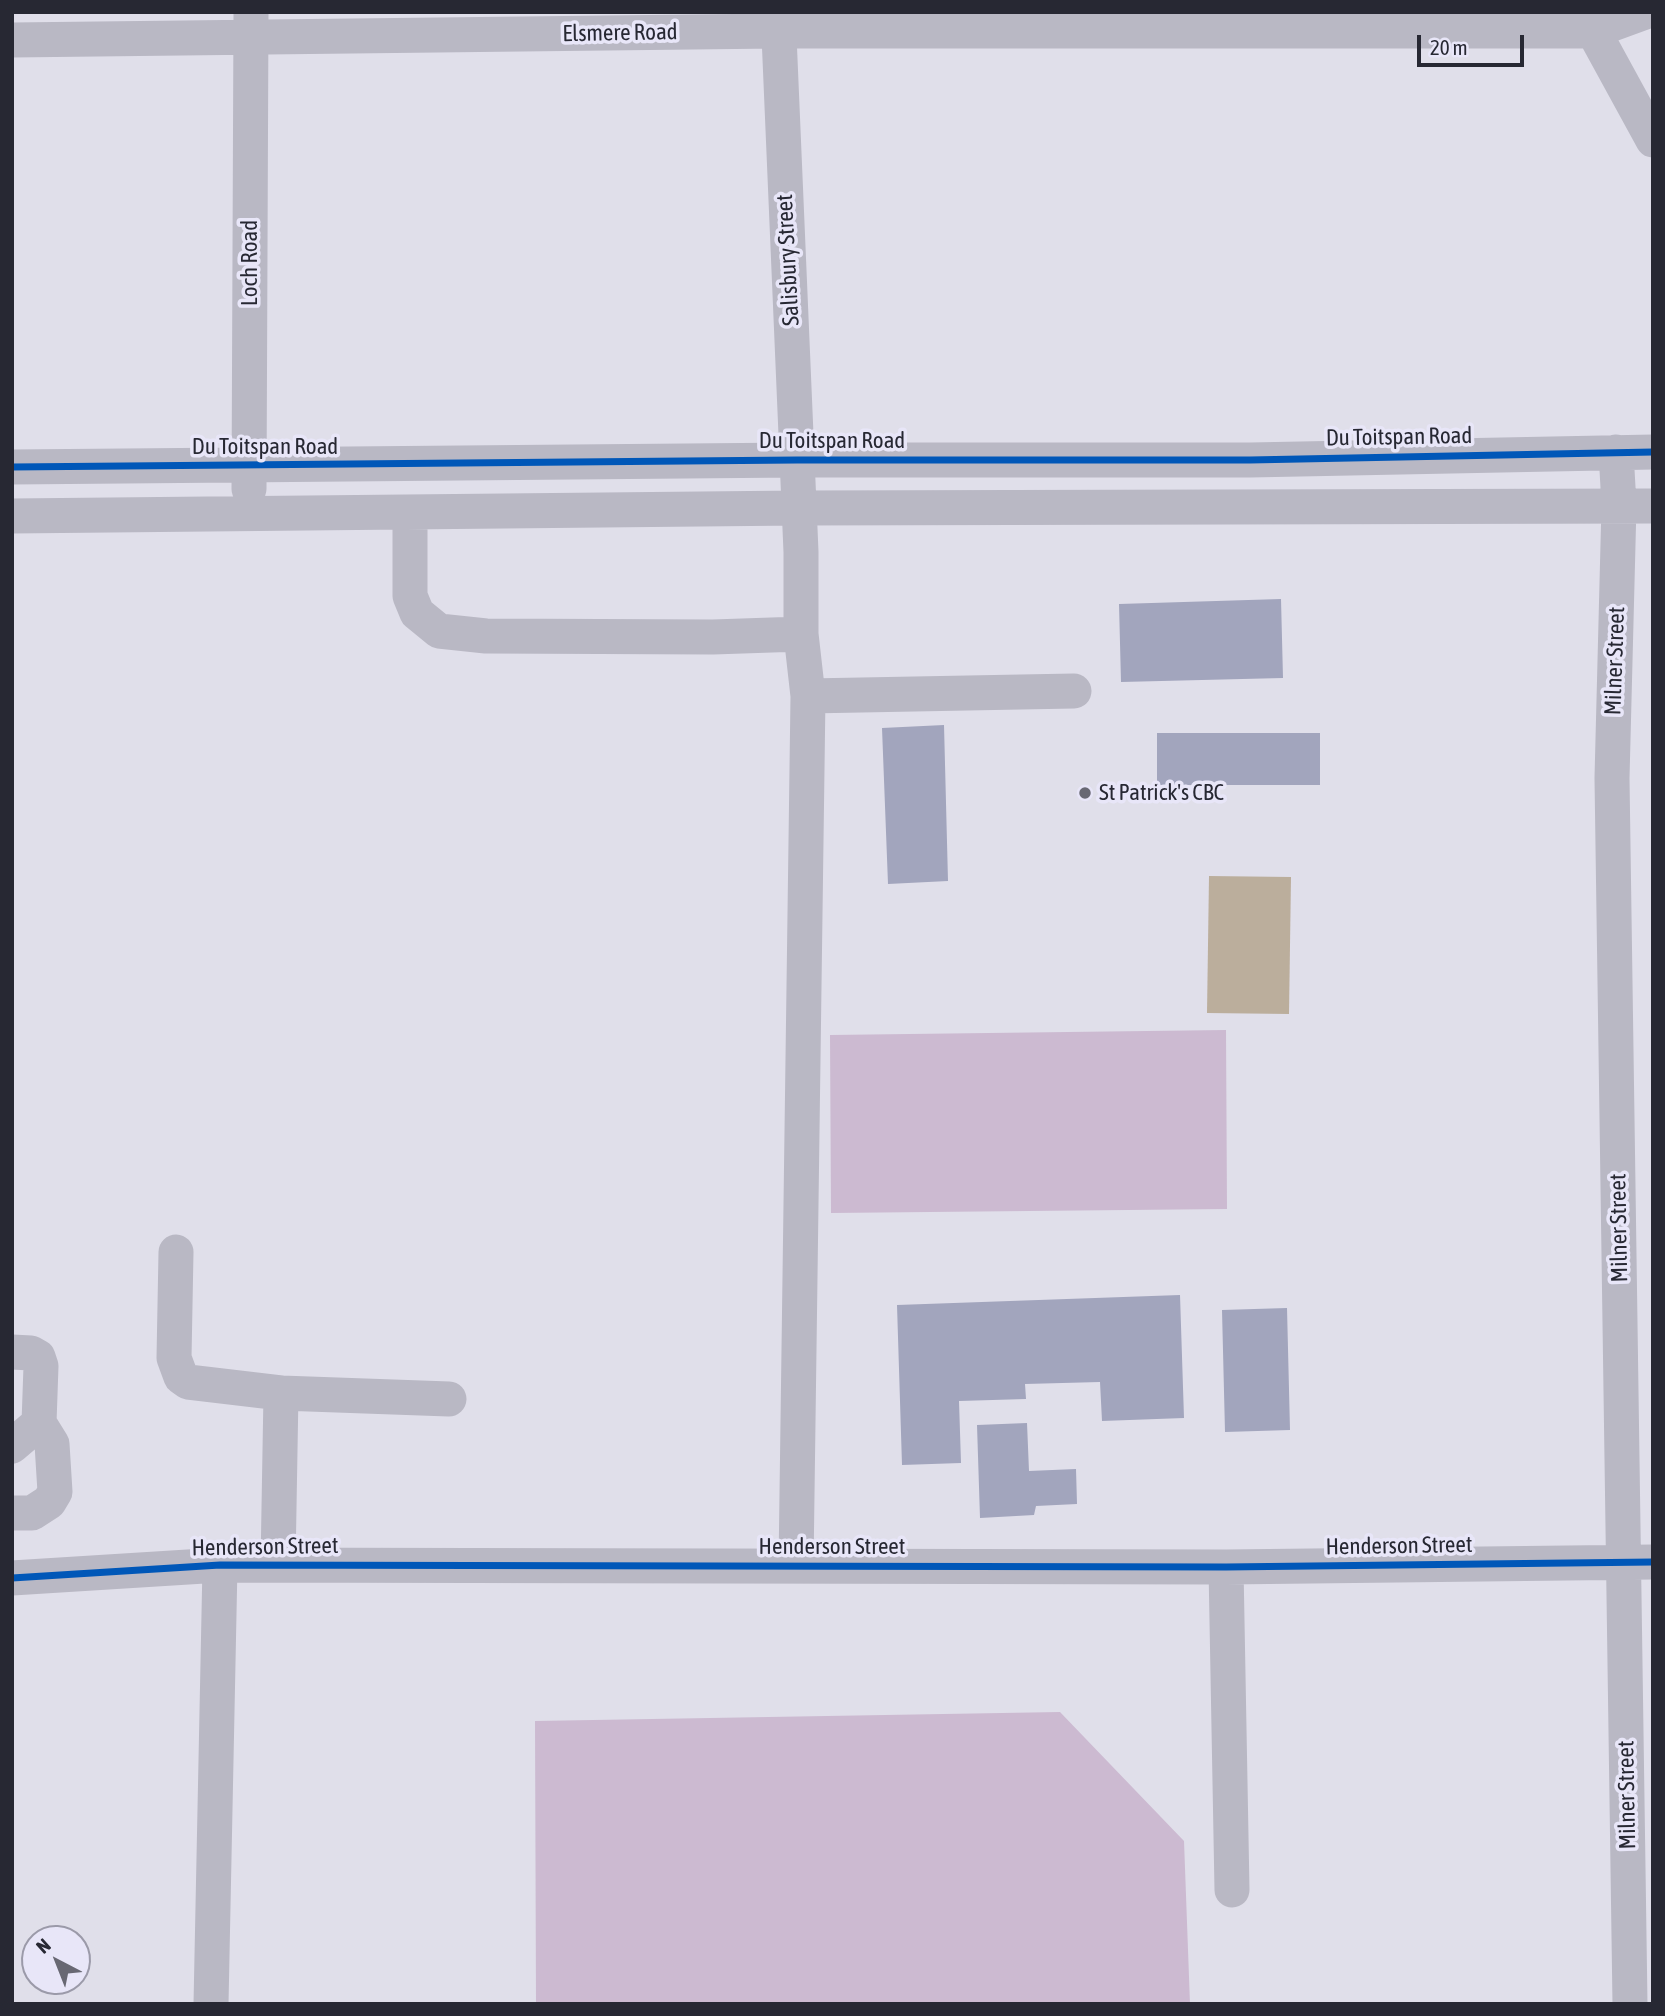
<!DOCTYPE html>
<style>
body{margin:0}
#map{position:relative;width:1665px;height:2016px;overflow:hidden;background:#e0dfea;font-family:"Asap Condensed",sans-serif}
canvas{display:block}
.frame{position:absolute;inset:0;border:14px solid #272833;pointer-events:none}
.north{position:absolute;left:21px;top:1925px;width:70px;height:70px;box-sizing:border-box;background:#e8e6f8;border:2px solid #9b9aa9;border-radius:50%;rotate:318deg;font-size:19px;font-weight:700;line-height:28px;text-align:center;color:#272833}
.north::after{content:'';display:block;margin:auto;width:24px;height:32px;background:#686873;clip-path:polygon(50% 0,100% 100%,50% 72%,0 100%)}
.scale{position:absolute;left:1417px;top:35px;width:107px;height:32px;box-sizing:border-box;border:4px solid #272833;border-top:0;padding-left:9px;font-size:21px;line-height:24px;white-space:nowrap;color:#272833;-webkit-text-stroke:5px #e8e6f8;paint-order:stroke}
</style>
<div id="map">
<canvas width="1665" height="2016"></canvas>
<div class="frame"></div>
<div class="north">N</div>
<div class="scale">20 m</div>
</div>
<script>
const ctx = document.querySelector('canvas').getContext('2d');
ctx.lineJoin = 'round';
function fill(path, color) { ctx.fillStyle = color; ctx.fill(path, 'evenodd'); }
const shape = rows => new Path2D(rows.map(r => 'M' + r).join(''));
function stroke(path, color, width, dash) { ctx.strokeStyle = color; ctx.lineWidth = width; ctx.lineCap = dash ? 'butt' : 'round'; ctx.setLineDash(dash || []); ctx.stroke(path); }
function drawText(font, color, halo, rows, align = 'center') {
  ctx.font = font + ' "Asap Condensed",sans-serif'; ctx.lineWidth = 7; ctx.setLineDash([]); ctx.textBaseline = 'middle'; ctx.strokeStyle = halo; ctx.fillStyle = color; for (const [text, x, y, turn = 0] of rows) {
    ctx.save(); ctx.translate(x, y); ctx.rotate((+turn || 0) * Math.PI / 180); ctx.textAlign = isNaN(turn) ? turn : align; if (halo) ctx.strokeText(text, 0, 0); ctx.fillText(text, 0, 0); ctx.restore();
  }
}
fill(shape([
 [1226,1030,1227,1209,831,1213,830,1035],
 [1060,1712,1184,1841,1190,2004,536,2004,535,1721]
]), '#ccbad1');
fill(shape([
 [1209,876,1291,877,1289,1014,1207,1013]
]), '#bbae9c');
fill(shape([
 [1281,599,1283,678,1121,682,1119,604],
 [944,725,948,881,888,884,882,728],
 [1157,733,1320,733,1320,785,1157,785],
 [1180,1295,1184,1418,1102,1421,1100,1382,1025,1384,1026,1399,959,1401,961,1463,902,1465,897,1305],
 [1287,1308,1290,1430,1225,1432,1222,1310],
 [1027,1423,1029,1471,1076,1469,1077,1504,1036,1506,1034,1515,980,1518,977,1425]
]), '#a2a5bd');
stroke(shape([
 [778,12,801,552,801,634,808,696,796,1566],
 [1583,12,1653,140],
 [12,40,777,31,1593,31,1645,12],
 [1616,452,1619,505,1612,778,1630,2004],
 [12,467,797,460,1250,460,1653,452],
 [249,489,251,12],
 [410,512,410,596,417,613,439,631,486,636,713,637,801,634],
 [12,516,799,508,1653,506],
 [808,696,1074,691],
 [176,1252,174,1358,181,1377,188,1382,281,1393],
 [12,1352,31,1353,38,1357,41,1366,39,1423,52,1444,55,1492,49,1502,32,1513,12,1513],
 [12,1446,39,1423],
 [278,1565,281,1393,449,1399],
 [1226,1567,1232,1890],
 [12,1578,220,1565,1226,1567,1653,1562],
 [211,2004,220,1565]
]), '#b9b8c4', 35);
stroke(shape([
 [12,467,797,460,1250,460,1653,452],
 [12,1578,220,1565,1226,1567,1653,1562]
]), '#0057b8', 7);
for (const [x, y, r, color] of [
 [1085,793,7,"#686873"]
]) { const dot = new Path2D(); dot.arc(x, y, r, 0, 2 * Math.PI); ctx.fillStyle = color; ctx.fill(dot); stroke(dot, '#e8e6f8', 2.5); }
drawText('23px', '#272833', '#e8e6f8', [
 ["Elsmere Road",620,33,-1],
 ["Salisbury Street",788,260,-93],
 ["Loch Road",250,263,-90],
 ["Du Toitspan Road",1399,437,-1],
 ["Du Toitspan Road",832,441],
 ["Du Toitspan Road",265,447],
 ["Milner Street",1615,661,-88],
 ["Milner Street",1619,1228,-91],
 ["Henderson Street",1399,1546,-1],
 ["Henderson Street",265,1547,-1],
 ["Henderson Street",832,1547],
 ["Milner Street",1627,1795,-91]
]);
drawText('23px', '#272833', '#e8e6f8', [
 ["St Patrick's CBC",1099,793]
], 'left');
</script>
